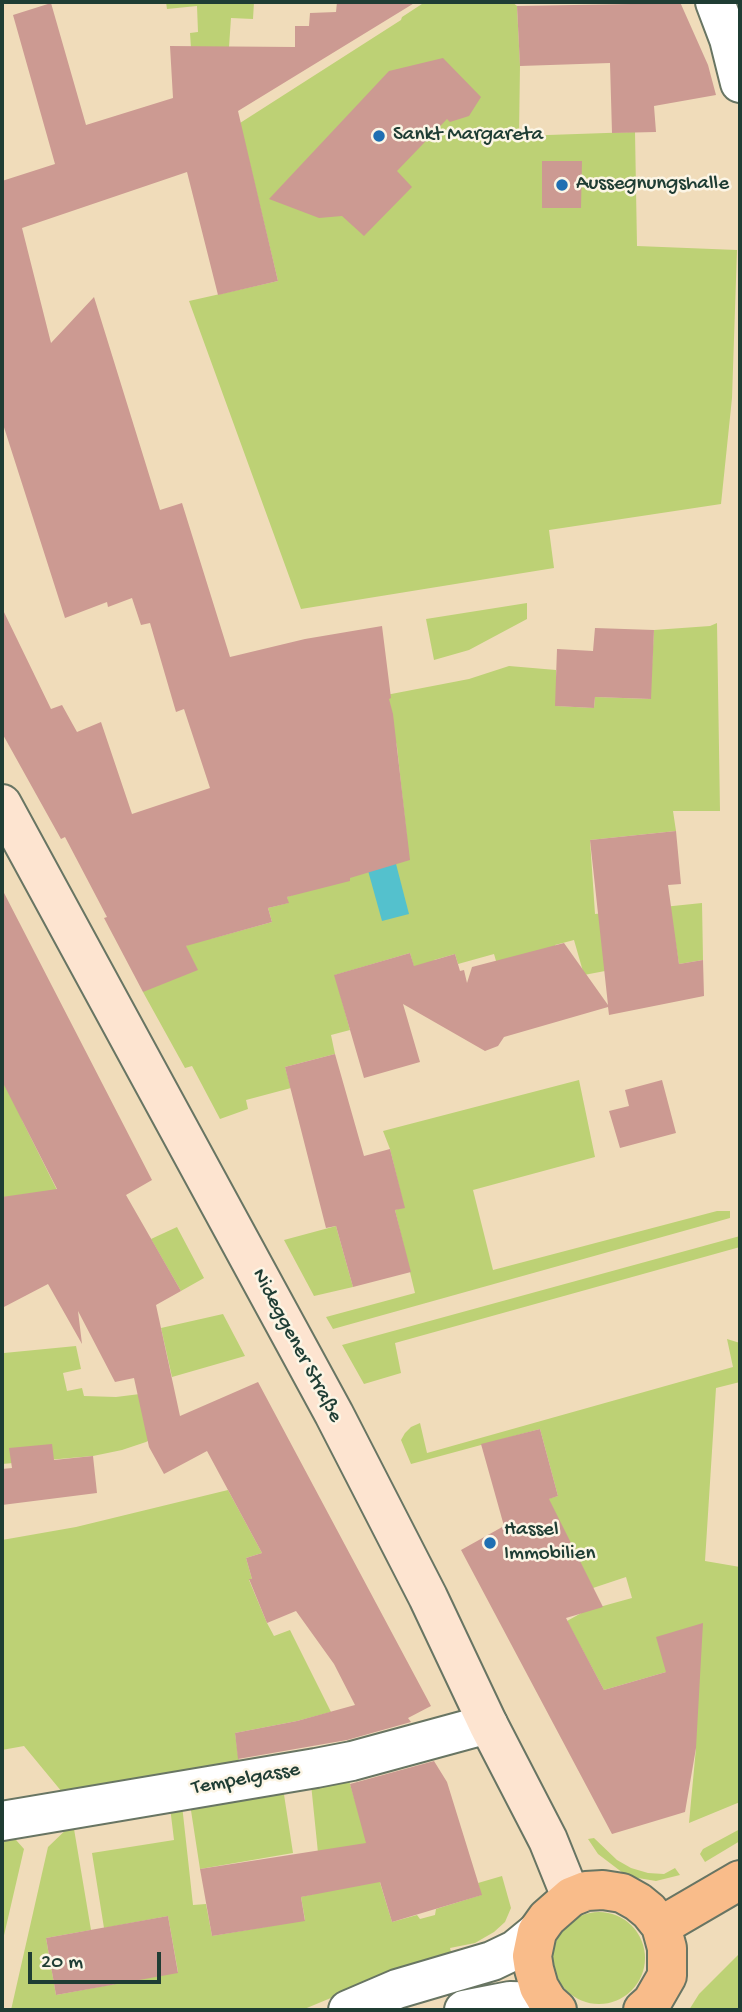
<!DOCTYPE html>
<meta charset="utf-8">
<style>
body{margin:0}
#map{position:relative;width:742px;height:2012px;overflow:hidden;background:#f0dcba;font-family:"Gochi Hand",sans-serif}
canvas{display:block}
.frame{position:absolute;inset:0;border:4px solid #1f3d34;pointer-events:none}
.scale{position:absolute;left:28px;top:1952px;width:133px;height:32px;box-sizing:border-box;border:4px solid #1f3d34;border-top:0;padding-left:9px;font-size:21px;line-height:24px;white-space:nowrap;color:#1f3d34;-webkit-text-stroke:5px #fcf5e5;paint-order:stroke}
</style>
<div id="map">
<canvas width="742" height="2012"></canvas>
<div class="frame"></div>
<div class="scale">20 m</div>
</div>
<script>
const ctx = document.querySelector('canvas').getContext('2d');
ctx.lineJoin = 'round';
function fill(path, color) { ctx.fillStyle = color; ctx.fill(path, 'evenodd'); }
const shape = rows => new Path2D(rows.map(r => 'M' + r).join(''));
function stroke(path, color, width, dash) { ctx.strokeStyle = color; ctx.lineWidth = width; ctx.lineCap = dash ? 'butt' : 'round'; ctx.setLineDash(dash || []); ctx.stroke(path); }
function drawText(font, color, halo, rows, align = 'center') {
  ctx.font = font + ' "Gochi Hand",sans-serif'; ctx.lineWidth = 5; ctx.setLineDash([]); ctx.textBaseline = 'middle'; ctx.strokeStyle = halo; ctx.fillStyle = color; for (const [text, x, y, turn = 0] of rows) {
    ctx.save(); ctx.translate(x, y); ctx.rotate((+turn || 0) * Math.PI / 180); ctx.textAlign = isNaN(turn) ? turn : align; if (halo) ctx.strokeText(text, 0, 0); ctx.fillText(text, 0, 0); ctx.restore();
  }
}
fill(shape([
 [166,2,254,2,253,19,231,18,229,47,191,48,190,33,198,32,197,6,167,9],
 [425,2,512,2,517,6,520,65,519,136,635,132,637,246,737,250,732,398,721,504,549,530,554,568,301,609,189,301,278,281,240,123,401,20,402,17],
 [527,603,527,619,469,650,434,660,426,619],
 [717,623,720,811,673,811,676,831,590,840,595,914,702,903,703,960,679,964,675,939,605,971,584,975,574,940,555,945,563,979,506,995,494,954,458,964,455,954,434,960,426,1010,410,953,335,975,350,1030,331,1035,335,1054,285,1067,291,1088,246,1100,248,1109,220,1119,192,1066,185,1068,143,992,172,952,208,936,210,939,272,922,268,908,288,903,287,897,348,874,407,839,397,747,386,695,469,679,509,666,556,670,556,706,594,708,595,697,650,699,654,630,710,626],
 [15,1058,22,1120,63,1202,2,1197,2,1061],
 [579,1080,595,1157,473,1190,493,1270,717,1211,730,1211,730,1218,333,1329,326,1317,415,1293,395,1210,404,1207,390,1149,383,1131],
 [336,1226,353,1287,314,1296,284,1240],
 [177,1227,204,1278,181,1291,151,1239],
 [740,1236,740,1247,395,1343,401,1373,364,1384,342,1345],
 [223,1314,245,1356,172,1377,161,1328],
 [2,1336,4,1353,76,1346,81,1369,63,1373,67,1391,82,1388,84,1396,116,1397,172,1390,179,1424,146,1442,122,1450,93,1456,2,1464],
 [727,1339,740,1343,740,1382,716,1388,705,1561,740,1567,740,1802,689,1823,696,1748,666,1672,604,1690,567,1621,585,1611,632,1598,626,1577,590,1589,509,1510,558,1496,540,1429,411,1464,401,1440,405,1433,411,1427,420,1423,427,1453,733,1367],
 [228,1490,262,1553,246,1558,252,1579,249,1580,267,1623,274,1636,290,1630,331,1712,297,1721,235,1733,240,1769,62,1792,24,1746,2,1750,2,1540,76,1527],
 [347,1774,392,1922,417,1915,420,1919,435,1915,436,1909,481,1895,478,1883,502,1876,511,1908,505,1922,494,1932,475,1943,450,1948,453,1959,350,1990,302,2010,11,2010,48,1847,73,1823,91,1930,46,1938,56,1995,178,1972,168,1916,104,1928,92,1853,174,1840,170,1807,182,1805,193,1905,206,1904,212,1936,305,1920,301,1897,322,1892,311,1784],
 [283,1788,293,1853,200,1869,190,1804],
 [740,1829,740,1841,705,1862,700,1854,703,1849],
 [2,1832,9,1832,24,1849,2,1944],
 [594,1838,617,1860,631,1868,648,1873,664,1874,675,1868,680,1875,656,1881,638,1878,623,1873,598,1854,588,1839],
 '553 1958a46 46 0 1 1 92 0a46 46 0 1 1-92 0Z',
 [740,1953,740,2010,689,2010,699,1994]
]), '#bdd175');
fill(shape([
 [395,860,409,914,382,921,367,867]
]), '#54c1cd');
fill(shape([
 [337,2,416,2,238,111,278,281,218,295,187,172,22,228,51,343,94,297,160,510,182,503,230,657,305,639,382,626,391,698,389,699,393,714,410,860,350,878,350,881,287,897,289,903,268,908,272,922,186,946,198,970,143,992,104,918,107,917,65,837,61,839,2,733,2,608,51,709,62,705,77,732,101,722,132,814,210,788,184,709,176,712,150,623,141,625,132,598,108,607,107,602,65,618,2,421,2,181,55,164,13,15,51,3,86,125,173,98,170,46,295,47,295,26,309,26,310,13,336,12],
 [631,2,680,2,708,65,716,95,654,106,656,132,612,133,610,63,520,66,517,6,631,4],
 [443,58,481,97,469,116,450,122,447,119,397,171,412,187,364,236,342,216,319,218,269,199,389,71],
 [542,161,582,161,581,208,542,208],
 [595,628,654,630,651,699,595,697,594,708,555,706,557,649,593,651],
 [676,831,681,884,668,885,679,964,703,960,704,996,609,1015,608,1007,504,1037,498,1046,485,1051,403,1004,420,1062,364,1078,334,975,410,953,414,966,455,954,460,971,464,970,467,983,472,967,564,943,608,1005,590,840],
 [2,889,152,1180,126,1195,181,1291,156,1305,180,1416,258,1382,431,1706,408,1718,411,1722,347,1740,238,1759,235,1733,297,1721,355,1705,334,1664,296,1611,267,1623,249,1579,252,1579,246,1558,262,1553,207,1451,164,1474,149,1447,134,1378,115,1382,78,1311,82,1344,48,1284,2,1308,2,1197,57,1189,2,1081],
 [335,1054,364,1156,390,1149,405,1208,395,1210,411,1272,353,1287,336,1226,326,1228,285,1067],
 [662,1080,676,1133,620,1148,609,1111,629,1106,625,1090],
 [540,1429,558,1496,549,1499,603,1607,566,1618,604,1690,666,1672,656,1637,703,1623,696,1748,685,1812,612,1834,461,1550,504,1526,481,1444],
 [52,1444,54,1460,93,1456,97,1493,2,1505,2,1469,12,1468,9,1448],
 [434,1761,447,1782,482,1895,392,1922,380,1882,301,1897,305,1921,212,1936,200,1869,366,1843,350,1784],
 [168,1916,178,1973,56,1995,46,1938]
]), '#cc9a92');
const street = shape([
 [715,2,729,39,740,83],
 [2,1821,316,1768,352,1761,488,1724],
 [348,2010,397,1989,492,1961,515,1950,537,1932],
 [464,2010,510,2001,548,2002]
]);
const secondary = shape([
 [2,804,334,1414,428,1597,488,1724,548,1840,571,1897]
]);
const primary = shape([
 [661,1926,740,1880],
 [557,2010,548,2002,539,1987,534,1969,532,1956,537,1932,547,1918,571,1897,586,1891,603,1890,622,1893,638,1902,649,1911,661,1926,667,1948,667,1976,652,2002,643,2010]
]);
stroke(street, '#687563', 42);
stroke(secondary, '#687563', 42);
stroke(primary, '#687563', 42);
stroke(street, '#fff', 38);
stroke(secondary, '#fde4d0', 38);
stroke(primary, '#f9bc8a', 38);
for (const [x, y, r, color] of [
 [379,136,7,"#1f6fb2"],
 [562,185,7,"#1f6fb2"],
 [490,1543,7,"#1f6fb2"]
]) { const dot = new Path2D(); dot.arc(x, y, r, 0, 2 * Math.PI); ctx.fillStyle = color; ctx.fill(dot); stroke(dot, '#fcf5e5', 2.5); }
drawText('21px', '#1f3d34', '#fcf5e5', [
 ["Sankt Margareta",393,136],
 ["Aussegnungshalle",576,185],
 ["Hassel",504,1531],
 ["Immobilien",504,1555]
], 'left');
drawText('21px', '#1f3d34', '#fcf5e5', [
 ["Nideggener Straße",296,1346,62],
 ["Tempelgasse",246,1780,-10]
]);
</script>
